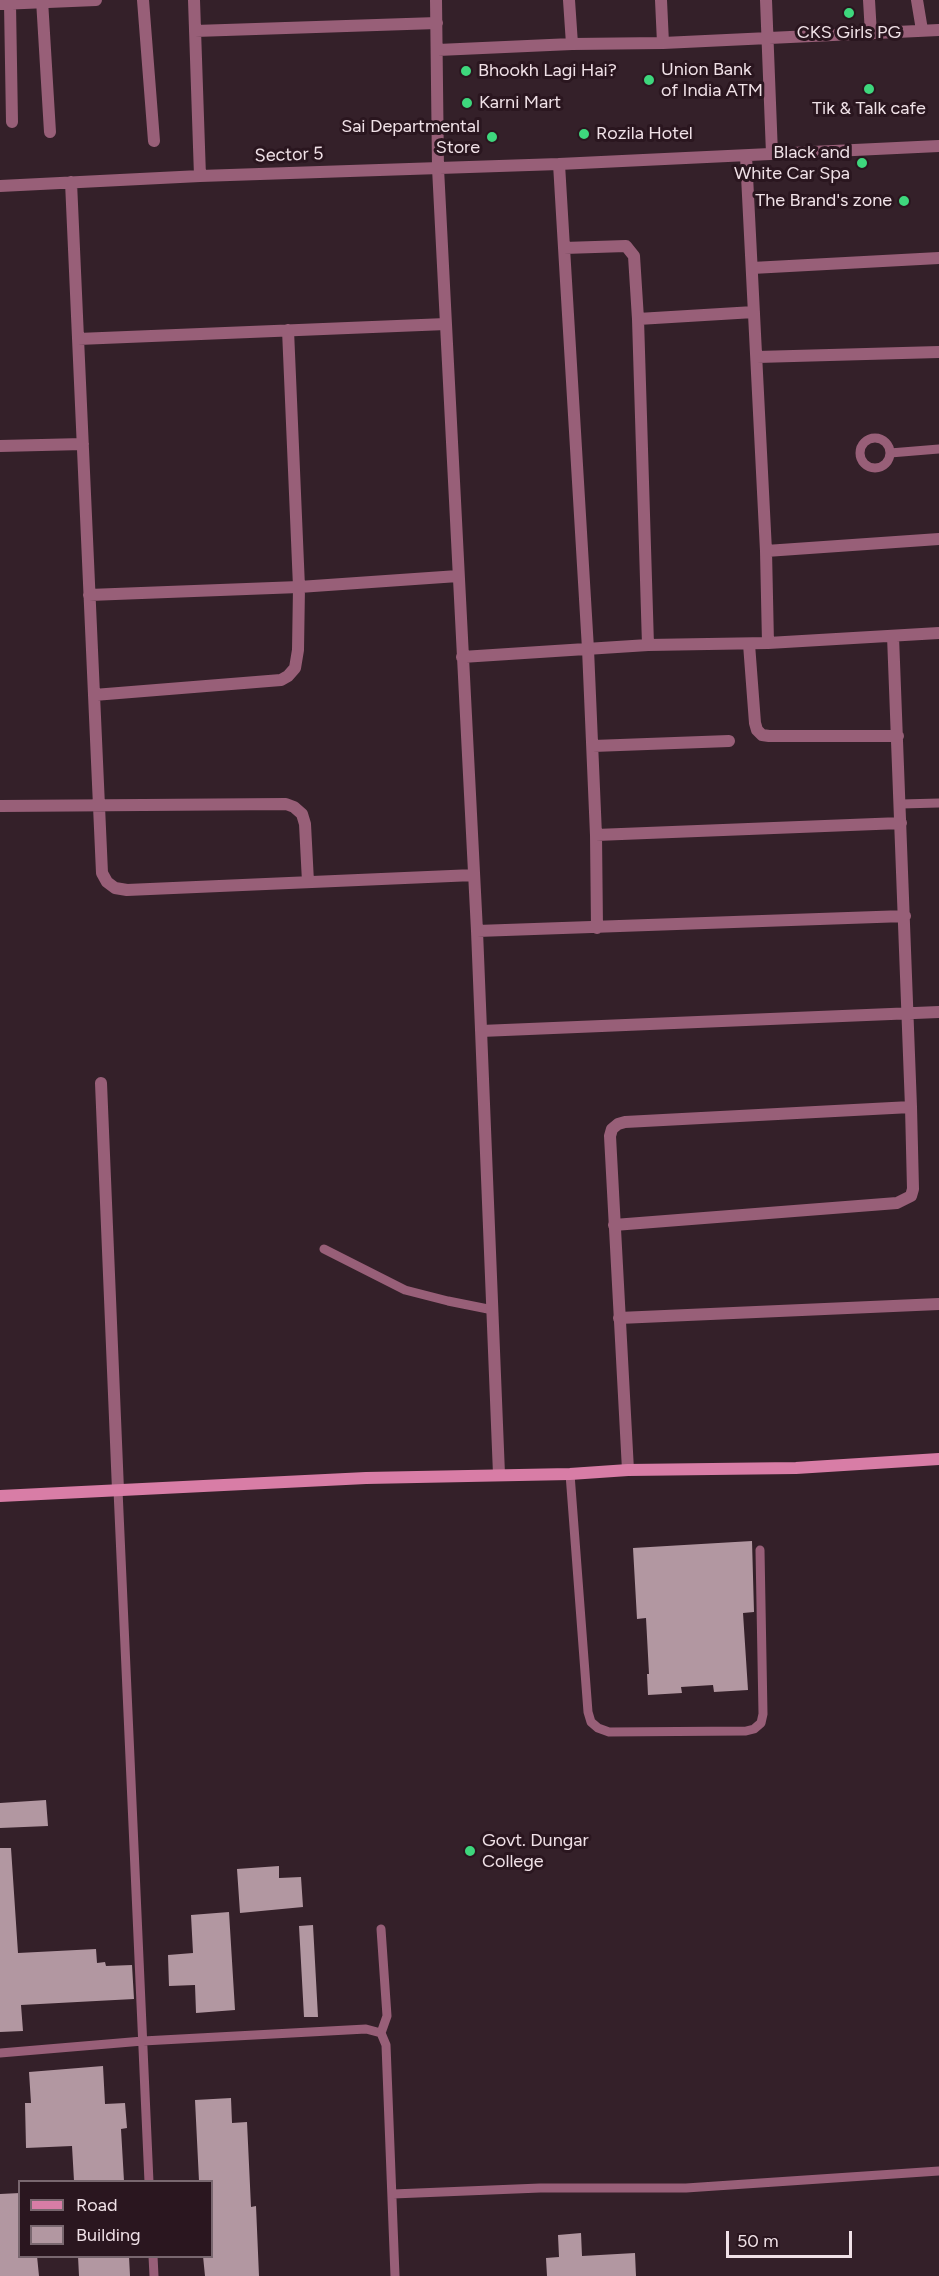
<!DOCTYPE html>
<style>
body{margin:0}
#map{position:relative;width:939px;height:2276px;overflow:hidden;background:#342029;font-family:Figtree,sans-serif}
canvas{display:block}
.legend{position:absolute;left:18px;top:2180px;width:195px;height:78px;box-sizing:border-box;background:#2a161f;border:2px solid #79676f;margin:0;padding:8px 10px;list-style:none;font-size:18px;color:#f0e1e7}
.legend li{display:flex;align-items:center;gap:12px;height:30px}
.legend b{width:30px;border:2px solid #79676f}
.scale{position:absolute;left:726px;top:2231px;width:126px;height:27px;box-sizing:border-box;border:3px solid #f0e1e7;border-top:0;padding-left:8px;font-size:18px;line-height:21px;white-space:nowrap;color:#f0e1e7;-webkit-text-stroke:4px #2a161f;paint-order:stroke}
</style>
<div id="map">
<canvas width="939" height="2276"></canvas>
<ul class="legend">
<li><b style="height:8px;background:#d87da6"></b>Road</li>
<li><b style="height:16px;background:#b297a1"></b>Building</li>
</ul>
<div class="scale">50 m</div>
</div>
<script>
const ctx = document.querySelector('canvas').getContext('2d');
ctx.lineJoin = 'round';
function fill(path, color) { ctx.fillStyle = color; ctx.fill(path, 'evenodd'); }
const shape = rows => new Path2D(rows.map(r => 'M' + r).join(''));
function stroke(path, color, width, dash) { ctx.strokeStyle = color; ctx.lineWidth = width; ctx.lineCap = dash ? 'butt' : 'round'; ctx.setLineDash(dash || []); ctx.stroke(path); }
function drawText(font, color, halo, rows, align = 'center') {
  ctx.font = font + ' Figtree,sans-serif'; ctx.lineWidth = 6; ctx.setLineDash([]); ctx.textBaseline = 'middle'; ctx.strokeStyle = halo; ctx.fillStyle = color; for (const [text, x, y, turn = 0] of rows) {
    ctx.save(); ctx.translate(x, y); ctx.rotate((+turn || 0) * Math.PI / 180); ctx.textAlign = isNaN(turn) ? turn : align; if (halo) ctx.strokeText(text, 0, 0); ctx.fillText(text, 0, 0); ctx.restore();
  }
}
fill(shape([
 [752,1541,754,1612,743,1613,748,1690,714,1692,713,1685,681,1687,682,1693,648,1695,647,1674,649,1674,646,1618,637,1619,633,1548],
 [46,1800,48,1826,0,1828,0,1803],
 [0,1848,11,1848,18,1953,96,1949,97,1963,105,1962,106,1966,132,1965,134,1999,21,2005,23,2031,0,2032],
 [279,1866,279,1878,301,1877,303,1907,240,1913,237,1869],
 [229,1912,235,2010,196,2013,195,1985,169,1986,168,1955,193,1953,191,1915],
 [313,1925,318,2017,304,2017,299,1926],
 [103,2066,105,2104,125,2103,127,2128,121,2129,124,2181,74,2181,72,2146,26,2148,25,2103,31,2103,29,2072],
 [231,2098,232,2123,247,2122,251,2207,256,2206,259,2276,205,2276,203,2256,212,2256,212,2181,199,2181,195,2100],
 [20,2193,20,2256,37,2256,39,2276,0,2276,0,2194],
 [581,2233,582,2256,635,2253,636,2276,547,2276,546,2258,559,2257,558,2235],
 [78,2256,129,2256,130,2276,79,2276]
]), '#b297a1');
stroke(shape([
 '860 453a15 15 0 1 1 30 0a15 15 0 1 1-30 0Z',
 [890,453,939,449],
 [901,804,939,803],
 [324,1249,405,1290,448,1301,493,1310],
 [570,1474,588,1712,591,1722,598,1728,609,1732,746,1731,754,1729,761,1723,763,1714,760,1550],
 [118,1490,149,2182],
 [381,2033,387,2016,381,1929],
 [0,2053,143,2041,366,2029,381,2033,386,2045,395,2276],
 [393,2194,540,2188,686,2188,939,2171],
 [153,2256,154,2276]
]), '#985f78', 9);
stroke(shape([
 [42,0,50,132],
 [143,0,154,141],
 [194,0,200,176],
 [436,0,438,168,477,931,499,1474],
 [569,0,572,44],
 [661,0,663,43],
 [766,0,772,154],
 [869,0,871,34],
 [917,0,922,30],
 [0,4,96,0],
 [10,4,12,122],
 [195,31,437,23],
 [438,50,572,44,663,43,939,30],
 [746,156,766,551,768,643],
 [559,164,588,649,596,835,597,928],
 [71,182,102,873,107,882,115,888,127,890,474,875],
 [0,186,200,176,559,164,939,146],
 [564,248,626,246,634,256,638,319,648,645],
 [752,268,939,258],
 [638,319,754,312],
 [78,339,446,324],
 [757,357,939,352],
 [0,446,83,444],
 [766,551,939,539],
 [89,595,299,587,458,576],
 [749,644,755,723,757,730,762,735,769,736,898,736],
 [462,657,648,645,768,643,939,633],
 [94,695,281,680,288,676,295,668,298,650,299,587,288,330],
 [593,746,729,741],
 [0,806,286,804,294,807,302,814,305,824,308,882],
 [596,835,901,823],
 [477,931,905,916],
 [481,1031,939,1012],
 [101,1083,118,1490],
 [614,1225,897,1203,911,1196,913,1189,911,1107,893,636],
 [619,1318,939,1304],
 [628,1470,610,1136,612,1129,618,1124,625,1122,911,1107]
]), '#985f78', 12);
stroke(shape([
 [0,1496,366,1478,570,1474,628,1470,796,1468,939,1459]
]), '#d87da6', 12);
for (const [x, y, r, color] of [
 [849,13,6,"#3ed77d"],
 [466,71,6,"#3ed77d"],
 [649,80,6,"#3ed77d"],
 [869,89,6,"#3ed77d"],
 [467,103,6,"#3ed77d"],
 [584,134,6,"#3ed77d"],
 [492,137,6,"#3ed77d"],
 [862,163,6,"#3ed77d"],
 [904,201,6,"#3ed77d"],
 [470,1851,6,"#3ed77d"]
]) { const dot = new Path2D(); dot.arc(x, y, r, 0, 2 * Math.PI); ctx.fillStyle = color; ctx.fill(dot); stroke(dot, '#2a161f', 2); }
drawText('18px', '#f0e1e7', '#2a161f', [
 ["CKS Girls PG",849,33,"center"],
 ["Union Bank",661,70],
 ["of India ATM",661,91],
 ["Bhookh Lagi Hai?",478,71],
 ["Karni Mart",479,103],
 ["Tik & Talk cafe",869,109,"center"],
 ["Sai Departmental",480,127,"right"],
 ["Store",480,148,"right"],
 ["Rozila Hotel",596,134],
 ["Black and",850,153,"right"],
 ["White Car Spa",850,174,"right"],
 ["The Brand's zone",892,201,"right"],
 ["Govt. Dungar",482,1841],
 ["College",482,1862]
], 'left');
drawText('18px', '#f0e1e7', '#2a161f', [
 ["Sector 5",289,155,-2]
]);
</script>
